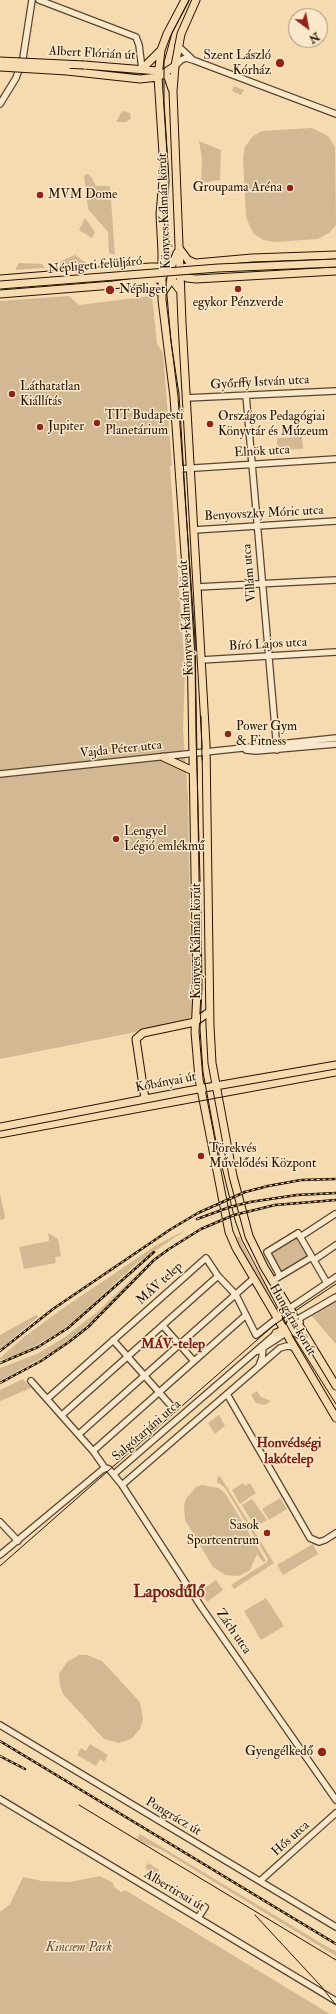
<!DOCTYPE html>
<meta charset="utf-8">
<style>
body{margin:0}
#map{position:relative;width:336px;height:2014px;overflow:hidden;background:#f6dbb1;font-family:"IM FELL Double Pica",serif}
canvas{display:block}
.north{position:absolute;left:288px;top:8px;width:40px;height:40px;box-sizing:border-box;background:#f9e8cc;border:1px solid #a4937b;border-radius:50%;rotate:148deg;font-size:11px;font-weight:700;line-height:16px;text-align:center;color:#251301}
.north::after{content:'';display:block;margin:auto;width:14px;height:18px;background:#8f2418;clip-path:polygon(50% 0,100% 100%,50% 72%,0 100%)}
</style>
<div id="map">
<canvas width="336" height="2014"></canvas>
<div class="north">N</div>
</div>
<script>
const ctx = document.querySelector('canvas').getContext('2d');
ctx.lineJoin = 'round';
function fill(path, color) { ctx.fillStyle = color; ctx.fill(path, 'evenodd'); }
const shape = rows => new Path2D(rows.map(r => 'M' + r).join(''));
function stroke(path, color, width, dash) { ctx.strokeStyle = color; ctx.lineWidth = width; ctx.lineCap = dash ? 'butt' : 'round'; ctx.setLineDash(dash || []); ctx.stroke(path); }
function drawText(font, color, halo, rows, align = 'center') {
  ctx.font = font + ' "IM FELL Double Pica",serif'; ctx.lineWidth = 3; ctx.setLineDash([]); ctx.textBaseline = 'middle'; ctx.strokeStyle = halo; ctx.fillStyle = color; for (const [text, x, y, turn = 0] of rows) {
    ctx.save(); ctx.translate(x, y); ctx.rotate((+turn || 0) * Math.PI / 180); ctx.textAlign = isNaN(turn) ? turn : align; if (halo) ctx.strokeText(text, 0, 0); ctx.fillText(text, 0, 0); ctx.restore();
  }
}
fill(shape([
 [234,86,244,90,241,95,232,91],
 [122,111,130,113,131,119,126,122,116,122],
 [312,128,328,136,335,147,336,225,329,233,318,239,274,242,263,240,253,233,246,217,243,158,245,147,252,137,262,131],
 [199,141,221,150,220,180,201,183,202,159],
 [88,174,92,178,96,186,110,186,115,255,109,253,108,232,88,209,84,175],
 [85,218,95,232,92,238,79,230],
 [75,255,89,265,59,267,61,261],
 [19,263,42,264,45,268,15,270],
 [69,296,79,305,152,296,157,344,163,353,172,466,170,466,185,670,183,730,188,797,192,1010,191,1016,186,1022,0,1059,0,301],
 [302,437,303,449,277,450,277,438],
 [0,1193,5,1217,4,1219,0,1220],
 [187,1229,136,1264,75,1320,61,1331,33,1347,10,1358,0,1360,0,1358,24,1337,62,1309,155,1246],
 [48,1233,58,1239,61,1256,55,1257,56,1263,24,1269,19,1247,49,1241],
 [239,1236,251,1261,273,1297,271,1298,235,1238],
 [297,1236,308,1257,281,1273,270,1251],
 [141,1270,83,1330,54,1351,0,1381,0,1368,37,1354,65,1337,98,1311],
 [336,1300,336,1344,311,1315],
 [36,1315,38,1317,0,1349,0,1335],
 [23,1379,31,1388,0,1401,0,1390],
 [257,1391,261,1397,271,1401,265,1405,256,1403,251,1395],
 [219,1415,225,1426,215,1434,208,1423],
 [220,1476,274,1563,234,1589,231,1585,267,1562,268,1559,225,1488,217,1482,217,1478],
 [243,1483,245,1486,250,1483,256,1493,240,1504,232,1490],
 [202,1485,219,1488,225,1493,266,1561,263,1562,257,1554,250,1570,239,1576,225,1575,213,1567,185,1520,184,1505,186,1499,196,1487],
 [280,1498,287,1509,269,1520,262,1509],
 [252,1499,267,1520,255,1527,242,1505],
 [313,1544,318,1554,283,1575,277,1565],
 [216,1580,223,1590,207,1602,200,1591],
 [266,1598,284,1626,261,1640,244,1611],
 [79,1655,87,1655,102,1661,140,1702,143,1719,140,1729,131,1739,119,1743,104,1739,63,1694,60,1686,59,1674,67,1662],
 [90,1744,108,1755,104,1762,100,1759,96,1766,77,1755,81,1748,86,1751],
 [140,1834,329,1948,336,1951,336,1956,160,1849,136,1840],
 [148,1863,159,1870,156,1875,145,1868],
 [100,1876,113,1883,114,1887,121,1892,125,1890,330,2014,0,2014,0,1912,10,1904,23,1877,42,1881,70,1882]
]), '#d2b993');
const minor = shape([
 [39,0,136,37,139,45,142,69],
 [178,46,191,58],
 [175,66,181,60,186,58,193,60,336,114],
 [0,104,16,78,23,58,32,0],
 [246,395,277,750],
 [186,398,336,391],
 [179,469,336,459],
 [194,530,336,521],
 [197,587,336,580],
 [201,660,336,652],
 [246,750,256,751,336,744],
 [0,774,336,738],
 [300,1237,335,1214],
 [314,1260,336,1245],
 [280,1276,267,1252,298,1233,327,1283],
 [272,1281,312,1257],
 [293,1322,336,1297],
 [163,1326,194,1361],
 [113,1340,173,1408],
 [258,1351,286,1333,300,1322],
 [259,1366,262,1358,263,1347],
 [31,1381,93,1451,105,1468],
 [227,1394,310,1538,319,1542,325,1540,336,1533],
 [47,1399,206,1258,218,1276,236,1295,256,1335,290,1308,336,1277],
 [62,1415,218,1276],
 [79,1434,254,1278],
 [93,1451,246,1315],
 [114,1474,279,1331],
 [122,1485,280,1348,287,1346,294,1347],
 [0,1522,18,1541],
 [0,1555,102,1470,106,1468,109,1469,122,1485,202,1608,336,1800],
 [0,1725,336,1927],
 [0,1799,336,2001],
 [260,1881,336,1813],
 [198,1918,205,1907]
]);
const major = shape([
 [185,0,167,34,161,50,158,77,164,169,160,214,162,252,162,300,174,397,191,640,197,992,195,1032,199,1079,229,1232,236,1248,336,1418],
 [196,0,181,34,175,66,173,91,182,323,206,744,210,1026,212,1063,233,1176,249,1236,264,1267,336,1386],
 [84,65,158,71,168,77,172,89],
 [142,69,160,51],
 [67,71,140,79,158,77,175,66],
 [179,248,188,260,195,263],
 [177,270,187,278,196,279,336,271],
 [0,279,150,267,157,267,166,272,179,289],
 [145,283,154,286,162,294],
 [163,292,177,271,196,263,252,258,336,255],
 [0,294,113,285,158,279,172,265,177,253],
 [163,757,193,771],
 [145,1099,136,1039,143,1033,195,1022,209,1012],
 [0,1127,187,1091,336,1065],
 [276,1333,292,1331,306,1338],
 [284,1333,291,1323,292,1312]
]);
stroke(minor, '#59452d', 8);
stroke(major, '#251301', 9);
stroke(minor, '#f9e8cc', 5.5);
stroke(major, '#f6dbb1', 7);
stroke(shape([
 [189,0,172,33,164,62,164,101,169,181,167,211,170,257,166,284,171,342,179,394,195,657,196,735,201,915,202,988,200,1029,203,1072,216,1142,235,1220,242,1240,290,1331,336,1404],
 [201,716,202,760],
 [0,1138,336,1076],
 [0,1566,274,1325,336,1284],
 [79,1805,336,1960],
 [255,1915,320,1985,336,2005]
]), '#251301', 1);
const rail = shape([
 [197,1219,230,1207,250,1202,297,1195,336,1193],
 [0,1351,53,1309,171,1229,198,1213,245,1192,268,1186,301,1180,336,1179],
 [0,1363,38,1347,68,1328,154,1252],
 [0,1383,41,1361,69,1342,88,1327,154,1260,169,1249,201,1229,234,1215,275,1205,336,1200],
 [0,1741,336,1944],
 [0,1756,25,1769]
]);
stroke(rail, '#251301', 2.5);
stroke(rail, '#f9e8cc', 1, [3]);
const majorBridge = shape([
 [0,61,84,65],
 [0,67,67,71],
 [0,285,218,268,336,263]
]);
stroke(majorBridge, '#251301', 9, []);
stroke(majorBridge, '#f6dbb1', 7);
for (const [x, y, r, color] of [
 [280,63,5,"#8f2418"],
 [290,188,4,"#8f2418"],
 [40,195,4,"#8f2418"],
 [238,289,4,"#8f2418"],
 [110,290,5,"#8f2418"],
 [12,394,4,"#8f2418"],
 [97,423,4,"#8f2418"],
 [210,424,4,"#8f2418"],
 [40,427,4,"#8f2418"],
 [228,734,4,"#8f2418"],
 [116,839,4,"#8f2418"],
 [201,1156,4,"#8f2418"],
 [267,1533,4,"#8f2418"],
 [322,1752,5,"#8f2418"]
]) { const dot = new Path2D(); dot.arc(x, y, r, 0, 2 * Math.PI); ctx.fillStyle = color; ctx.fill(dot); stroke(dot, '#f9e8cc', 1.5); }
drawText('13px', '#251301', '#f9e8cc', [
 ["Albert Flórián út",92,54,3],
 ["Könyves Kálmán körút",165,211,-92],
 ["Népligeti felüljáró",95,266,-5],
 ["Győrffy István utca",260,383,-3],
 ["Elnök utca",262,452,-3],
 ["Benyovszky Móric utca",264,514,-3],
 ["Villám utca",250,573,-95],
 ["Könyves Kálmán körút",187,618,-93],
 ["Bíró Lajos utca",268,645,-3],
 ["Vajda Péter utca",121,750,-6],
 ["Könyves Kálmán körút",197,941,-90],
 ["Kőbányai út",166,1083,-11],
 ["MÁV telep",160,1284,-42],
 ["Hungária körút",292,1320,60],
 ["Salgótarjáni utca",147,1431,-41],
 ["Zách utca",233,1632,55],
 ["Pongrácz út",173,1817,31],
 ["Hős utca",291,1839,-42],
 ["Albertirsai út",174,1891,31]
]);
drawText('13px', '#251301', '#f9e8cc', [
 ["Szent László",271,56,"right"],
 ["Kórház",271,71,"right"],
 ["Groupama Aréna",282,188,"right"],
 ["MVM Dome",48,195],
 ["Népliget",119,290],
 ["egykor Pénzverde",238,303,"center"],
 ["Láthatatlan",20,387],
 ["Kiállítás",20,402],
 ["TIT Budapesti",105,416],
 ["Planetárium",105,431],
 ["Országos Pedagógiai",218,417],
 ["Könyvtár és Múzeum",218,432],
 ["Jupiter",48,427],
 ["Power Gym",236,727],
 ["& Fitness",236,742],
 ["Lengyel",124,832],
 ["Légió emlékmű",124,847],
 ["Törekvés",209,1149],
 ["Művelődési Központ",209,1164],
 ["Sasok",259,1526,"right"],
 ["Sportcentrum",259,1541,"right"],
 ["Gyengélkedő",313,1752,"right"]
], 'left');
drawText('italic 13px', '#624d34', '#f9e8cc', [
 ["Kincsem Park",79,1948]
]);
drawText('bold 14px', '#7a1f14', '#f9e8cc', [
 ["MÁV-telep",173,1345],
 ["Honvédségi",289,1444],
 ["lakótelep",289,1460]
]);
drawText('bold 17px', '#7a1f14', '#f9e8cc', [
 ["Laposdűlő",169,1593]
]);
</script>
